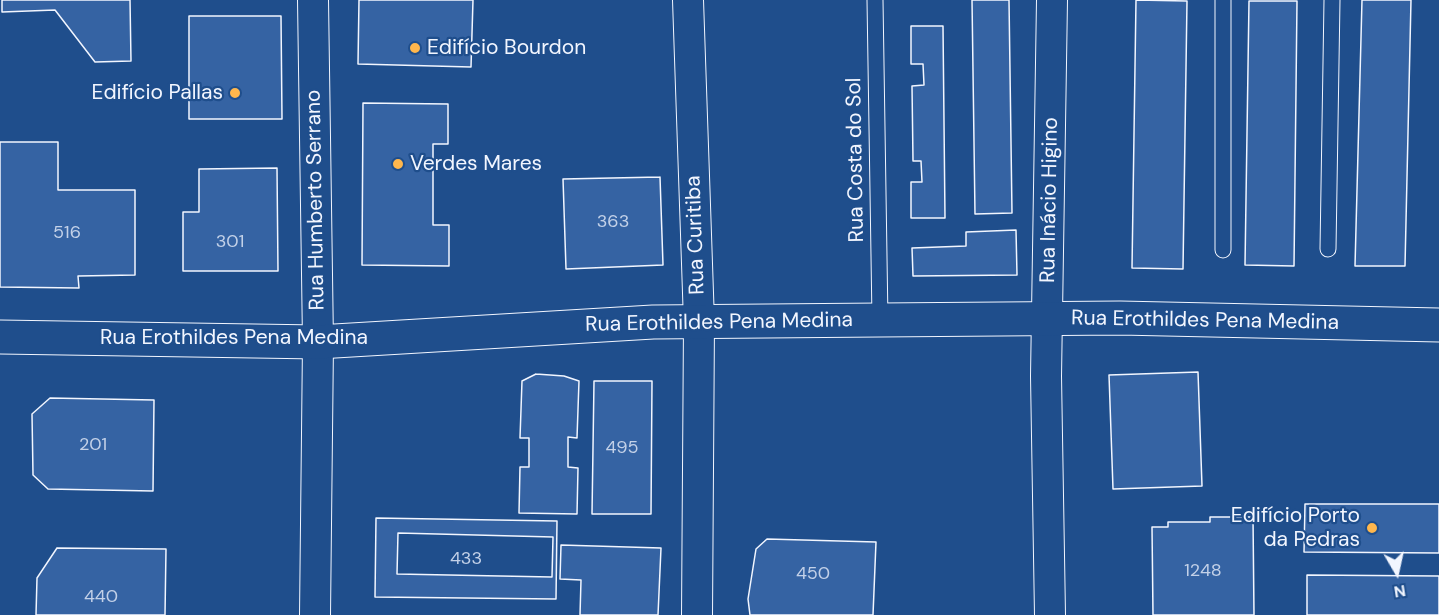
<!DOCTYPE html>
<meta charset="utf-8">
<style>
body{margin:0}
#map{position:relative;width:1439px;height:615px;overflow:hidden;background:#1f4e8c;font-family:"DM Sans",sans-serif}
canvas{display:block}
.north{position:absolute;left:1367px;top:543px;width:60px;height:60px;-webkit-text-stroke:4px #1f4e8c;paint-order:stroke;rotate:171deg;font-size:16px;font-weight:700;line-height:24px;text-align:center;color:#f2f6ff}
.north::after{content:'';display:block;margin:auto;width:21px;height:27px;background:#f2f6ff;clip-path:polygon(50% 0,100% 100%,50% 72%,0 100%)}
</style>
<div id="map">
<canvas width="1439" height="615"></canvas>
<div class="north">N</div>
</div>
<script>
const ctx = document.querySelector('canvas').getContext('2d');
ctx.lineJoin = 'round';
function fill(path, color) { ctx.fillStyle = color; ctx.fill(path, 'evenodd'); }
const shape = rows => new Path2D(rows.map(r => 'M' + r).join(''));
function stroke(path, color, width, dash) { ctx.strokeStyle = color; ctx.lineWidth = width; ctx.lineCap = dash ? 'butt' : 'round'; ctx.setLineDash(dash || []); ctx.stroke(path); }
function drawText(font, color, halo, rows, align = 'center') {
  ctx.font = font + ' "DM Sans",sans-serif'; ctx.lineWidth = 4.5; ctx.setLineDash([]); ctx.textBaseline = 'middle'; ctx.strokeStyle = halo; ctx.fillStyle = color; for (const [text, x, y, turn = 0] of rows) {
    ctx.save(); ctx.translate(x, y); ctx.rotate((+turn || 0) * Math.PI / 180); ctx.textAlign = isNaN(turn) ? turn : align; if (halo) ctx.strokeText(text, 0, 0); ctx.fillText(text, 0, 0); ctx.restore();
  }
}
const building = shape([
 [2,0,130,0,131,61,95,62,55,10,2,12,2,0],
 [359,0,473,0,471,67,358,64,359,0],
 [972,0,1009,0,1012,213,975,214,972,0],
 [1136,0,1187,1,1183,269,1132,268,1136,0],
 [1362,0,1411,0,1405,266,1355,266,1362,0],
 [1249,1,1297,1,1294,266,1245,265,1249,1],
 [189,16,281,16,282,119,189,119,189,16],
 [911,26,943,26,945,218,911,218,911,182,922,182,921,161,913,161,912,86,924,85,923,64,911,64,911,26],
 [363,103,448,104,448,144,433,144,433,225,449,225,449,266,362,265,363,103],
 [0,142,58,142,58,190,135,190,135,275,78,276,79,288,0,287,0,142],
 [277,168,278,271,183,271,183,212,199,212,199,169,277,168],
 [660,177,663,265,566,269,563,179,660,177],
 [1016,230,1017,275,913,276,912,248,966,246,966,232,1016,230],
 [1198,372,1202,486,1113,489,1109,375,1198,372],
 [536,374,564,376,579,381,577,438,568,437,568,467,578,468,577,514,519,513,520,467,529,467,529,438,520,438,522,381,536,374],
 [594,381,652,381,651,514,592,514,594,381],
 [50,398,154,400,153,491,48,489,33,475,32,414,50,398],
 [1305,504,1439,504,1439,553,1304,552,1305,504],
 [1210,517,1253,517,1254,615,1153,615,1152,527,1168,527,1168,522,1210,522,1210,517],
 [376,518,557,521,556,599,375,597,376,518],
 [398,533,553,537,552,577,397,574,398,533],
 [767,539,876,542,873,615,750,615,748,599,756,549,767,539],
 [561,545,661,548,658,615,580,615,581,580,560,579,561,545],
 [57,548,166,549,165,615,36,615,37,578,57,548],
 [1307,575,1439,576,1439,615,1307,615,1307,575]
]);
fill(building, '#3563a3');
stroke(building, '#f2f6ff', 1.5);
const service = shape([
 [875,0,880,320],
 [1328,249,1332,0],
 [1223,250,1223,0]
]);
const minor = shape([
 [313,0,318,342,315,615],
 [688,0,699,322,697,615],
 [1050,615,1046,376,1052,0]
]);
const tertiary = shape([
 [0,337,318,342,653,322,880,320,1120,318,1439,325]
]);
stroke(service, '#f2f6ff', 17);
stroke(minor, '#f2f6ff', 32);
stroke(tertiary, '#f2f6ff', 35);
stroke(service, '#1f4e8c', 15);
stroke(minor, '#1f4e8c', 30);
stroke(tertiary, '#1f4e8c', 33);
for (const [x, y, r, color] of [
 [415,48,6,"#ffb74d"],
 [235,93,6,"#ffb74d"],
 [398,164,6,"#ffb74d"],
 [1372,528,6,"#ffb74d"]
]) { const dot = new Path2D(); dot.arc(x, y, r, 0, 2 * Math.PI); ctx.fillStyle = color; ctx.fill(dot); stroke(dot, '#1f4e8c', 2); }
drawText('18px', '#c3d1e8', null, [
 ["363",613,222],
 ["516",67,233],
 ["301",230,242],
 ["201",93,445],
 ["495",622,448],
 ["433",466,559],
 ["1248",1203,571],
 ["450",813,574],
 ["440",101,597]
]);
drawText('21px', '#f2f6ff', '#1f4e8c', [
 ["Edifício Bourdon",427,48],
 ["Edifício Pallas",223,93,"right"],
 ["Verdes Mares",410,164],
 ["Edifício Porto",1360,516,"right"],
 ["da Pedras",1360,540,"right"]
], 'left');
drawText('21px', '#f2f6ff', '#1f4e8c', [
 ["Rua Costa do Sol",856,160,-91],
 ["Rua Humberto Serrano",316,200,-91],
 ["Rua Inácio Higino",1050,200,-89],
 ["Rua Curitiba",696,235,-92],
 ["Rua Erothildes Pena Medina",1205,321,1],
 ["Rua Erothildes Pena Medina",719,323,-1],
 ["Rua Erothildes Pena Medina",234,338]
]);
</script>
